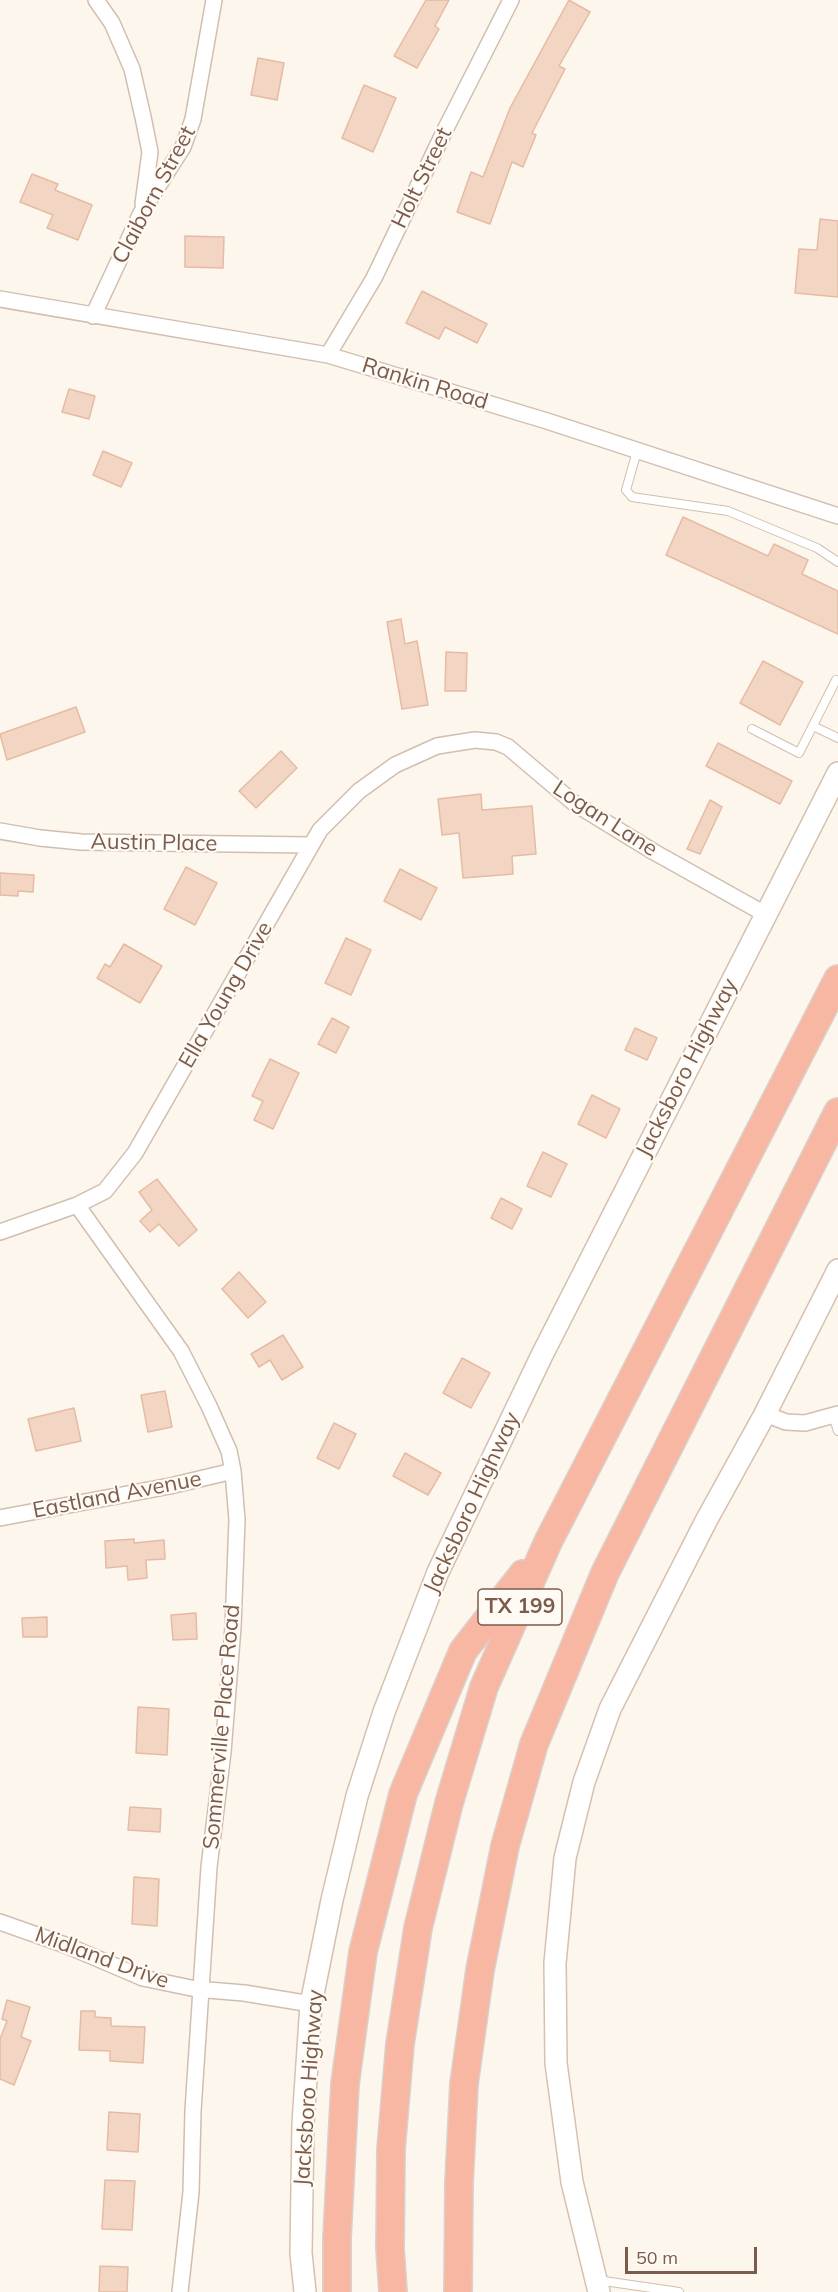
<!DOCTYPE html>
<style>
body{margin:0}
#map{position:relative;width:838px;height:2292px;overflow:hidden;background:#fdf6ec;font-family:Mulish,sans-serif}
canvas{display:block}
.scale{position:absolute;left:625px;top:2247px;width:132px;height:27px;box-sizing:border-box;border:3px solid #7a5c4d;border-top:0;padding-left:8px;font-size:18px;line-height:21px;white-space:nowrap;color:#7a5c4d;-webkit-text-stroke:4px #fffaf3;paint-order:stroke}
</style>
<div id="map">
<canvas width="838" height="2292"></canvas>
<div class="scale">50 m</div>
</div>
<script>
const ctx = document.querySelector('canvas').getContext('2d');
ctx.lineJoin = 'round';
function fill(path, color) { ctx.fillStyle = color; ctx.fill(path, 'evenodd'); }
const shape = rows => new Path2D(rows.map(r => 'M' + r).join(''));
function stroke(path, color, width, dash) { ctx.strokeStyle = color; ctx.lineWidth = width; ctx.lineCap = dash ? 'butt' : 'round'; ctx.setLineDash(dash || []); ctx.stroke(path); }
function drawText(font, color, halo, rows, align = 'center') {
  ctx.font = font + ' Mulish,sans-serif'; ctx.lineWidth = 4.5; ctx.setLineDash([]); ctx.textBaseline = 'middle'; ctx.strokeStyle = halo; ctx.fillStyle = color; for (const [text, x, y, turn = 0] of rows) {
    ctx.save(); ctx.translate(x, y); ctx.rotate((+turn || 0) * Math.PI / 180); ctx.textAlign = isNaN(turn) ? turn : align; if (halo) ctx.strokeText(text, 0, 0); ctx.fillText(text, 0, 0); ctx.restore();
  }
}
const building = shape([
 [426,0,449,0,435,26,439,29,417,68,394,56,426,0],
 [569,0,590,12,559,66,565,69,532,133,536,135,523,167,512,162,490,224,457,212,471,172,483,177,510,108,569,0],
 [258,58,284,63,277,100,251,95,258,58],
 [364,85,396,98,373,152,342,138,364,85],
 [32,174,58,184,55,190,92,205,78,240,47,228,53,215,20,202,32,174],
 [820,219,838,221,838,297,795,293,799,249,817,250,820,219],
 [185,236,224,237,223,268,185,267,185,236],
 [422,291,487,324,477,343,445,327,439,339,406,323,422,291],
 [69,389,95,396,89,419,62,412,69,389],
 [103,451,132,463,121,487,93,475,103,451],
 [683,517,768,556,774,544,808,560,802,574,838,591,838,634,666,555,683,517],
 [401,619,405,644,417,641,428,705,402,709,387,622,401,619],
 [446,652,467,653,466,691,445,691,446,652],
 [763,661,803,682,780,725,740,703,763,661],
 [76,707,85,732,7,760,0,734,76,707],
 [718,743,792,781,780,804,706,766,718,743],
 [281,751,297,768,256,808,239,791,281,751],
 [481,794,482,810,532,806,536,854,512,856,513,874,463,878,459,833,442,835,438,799,481,794],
 [710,800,722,807,700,854,687,849,710,800],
 [186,867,217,883,195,925,164,909,186,867],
 [400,869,437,888,421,920,384,901,400,869],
 [0,873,34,875,33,892,18,891,18,896,0,895,0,873],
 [346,938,371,950,351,995,325,983,346,938],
 [124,944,162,966,140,1003,97,978,105,964,110,967,124,944],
 [332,1018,349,1027,336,1053,318,1044,332,1018],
 [635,1028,657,1038,647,1060,625,1050,635,1028],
 [270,1059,299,1073,273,1129,254,1120,263,1101,252,1096,270,1059],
 [592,1095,620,1109,606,1138,578,1124,592,1095],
 [543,1152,567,1164,551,1197,527,1186,543,1152],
 [157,1179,197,1230,179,1246,159,1224,150,1232,140,1221,152,1210,139,1192,157,1179],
 [501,1198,522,1209,512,1229,491,1218,501,1198],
 [239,1272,266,1302,248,1318,222,1289,239,1272],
 [283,1335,303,1367,282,1380,270,1360,259,1367,251,1354,283,1335],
 [462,1358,490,1373,471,1408,443,1393,462,1358],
 [165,1391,172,1427,148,1432,141,1395,165,1391],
 [74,1408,81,1441,36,1451,28,1419,74,1408],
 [334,1423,356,1434,339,1469,317,1458,334,1423],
 [405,1453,441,1473,428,1495,393,1476,405,1453],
 [134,1539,134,1543,164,1540,165,1559,146,1560,147,1578,128,1580,127,1566,106,1568,105,1541,134,1539],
 [196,1613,197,1639,173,1640,171,1615,196,1613],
 [47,1617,47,1637,23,1637,22,1618,47,1617],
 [138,1707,169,1709,167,1755,136,1753,138,1707],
 [130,1807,161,1809,160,1832,128,1830,130,1807],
 [134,1877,159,1879,157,1926,132,1924,134,1877],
 [7,2000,30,2007,21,2037,31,2041,14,2085,0,2079,0,2039,7,2021,2,2019,7,2000],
 [81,2011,95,2011,95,2017,111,2018,111,2026,145,2027,143,2063,110,2061,110,2051,79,2050,81,2011],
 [109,2112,140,2114,138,2152,107,2150,109,2112],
 [105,2180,135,2181,132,2230,102,2229,105,2180],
 [100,2266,128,2267,127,2292,99,2292,100,2266]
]);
fill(building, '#f3d5c3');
stroke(building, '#e6bba3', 1.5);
const service = shape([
 [637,451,626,490,632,497,728,511,817,548,838,562],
 [813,726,838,738],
 [752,729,799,753,836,680],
 [833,1416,838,1431],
 [597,2280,679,2292]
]);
const minor = shape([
 [96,0,112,23,132,69,143,117,150,152,143,204],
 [0,299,328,355,547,421,838,516],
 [93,316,141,213,183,147,193,119,214,0],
 [328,355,374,278,445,130,511,0],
 [0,831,40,838,81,842,309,845],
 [77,1205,181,1351,209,1406,229,1451,233,1471,237,1520,233,1627,223,1752,209,1867,193,2111,191,2192,180,2292],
 [0,1232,77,1205,105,1191,135,1153,320,830,359,791,395,765,437,746,475,740,496,742,508,747,574,803,654,852,765,914],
 [765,1414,786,1422,805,1423,838,1414],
 [0,1518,170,1486,233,1471],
 [0,1922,68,1946,143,1978,196,1989,244,1993,311,2004]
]);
const secondary = shape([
 [305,2292,301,2253,303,2124,311,2004,332,1900,357,1796,384,1712,438,1572,542,1355,838,773],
 [599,2292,572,2182,556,2063,555,1963,565,1858,584,1782,610,1709,706,1521,765,1414,838,1270]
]);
const motorway = shape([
 [337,2292,337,2238,345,2084,363,1952,403,1794,463,1651,523,1574],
 [393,2292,390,2248,391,2149,400,2044,418,1928,449,1803,484,1687,548,1542,838,979],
 [458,2292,459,2183,464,2084,480,1970,505,1846,534,1744,605,1573,838,1112]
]);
stroke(service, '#d1beb0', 10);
stroke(minor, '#d1beb0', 18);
stroke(secondary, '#d6c0b0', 24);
stroke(motorway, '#dad1cd', 30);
stroke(service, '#fff', 8);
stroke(minor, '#fff', 15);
stroke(secondary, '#fff', 21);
stroke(motorway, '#f7b7a3', 27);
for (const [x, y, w] of [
 [520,1607,84]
]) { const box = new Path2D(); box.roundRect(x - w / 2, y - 18, w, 36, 4.5); ctx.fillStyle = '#fffaf3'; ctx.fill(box); stroke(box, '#7a5c4d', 1.5); }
drawText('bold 21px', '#7a5c4d', null, [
 ["TX 199",520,1607]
]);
drawText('22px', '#7a5c4d', '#fffaf3', [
 ["Holt Street",422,178,-64],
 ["Claiborn Street",154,195,-62],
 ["Rankin Road",425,384,17],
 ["Logan Lane",605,819,33],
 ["Austin Place",154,843,1],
 ["Ella Young Drive",226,995,-60],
 ["Jacksboro Highway",687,1068,-63],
 ["Eastland Avenue",117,1495,-11],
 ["Jacksboro Highway",472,1503,-65],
 ["Sommerville Place Road",222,1727,-85],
 ["Midland Drive",102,1958,20],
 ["Jacksboro Highway",309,2088,-86]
]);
</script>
